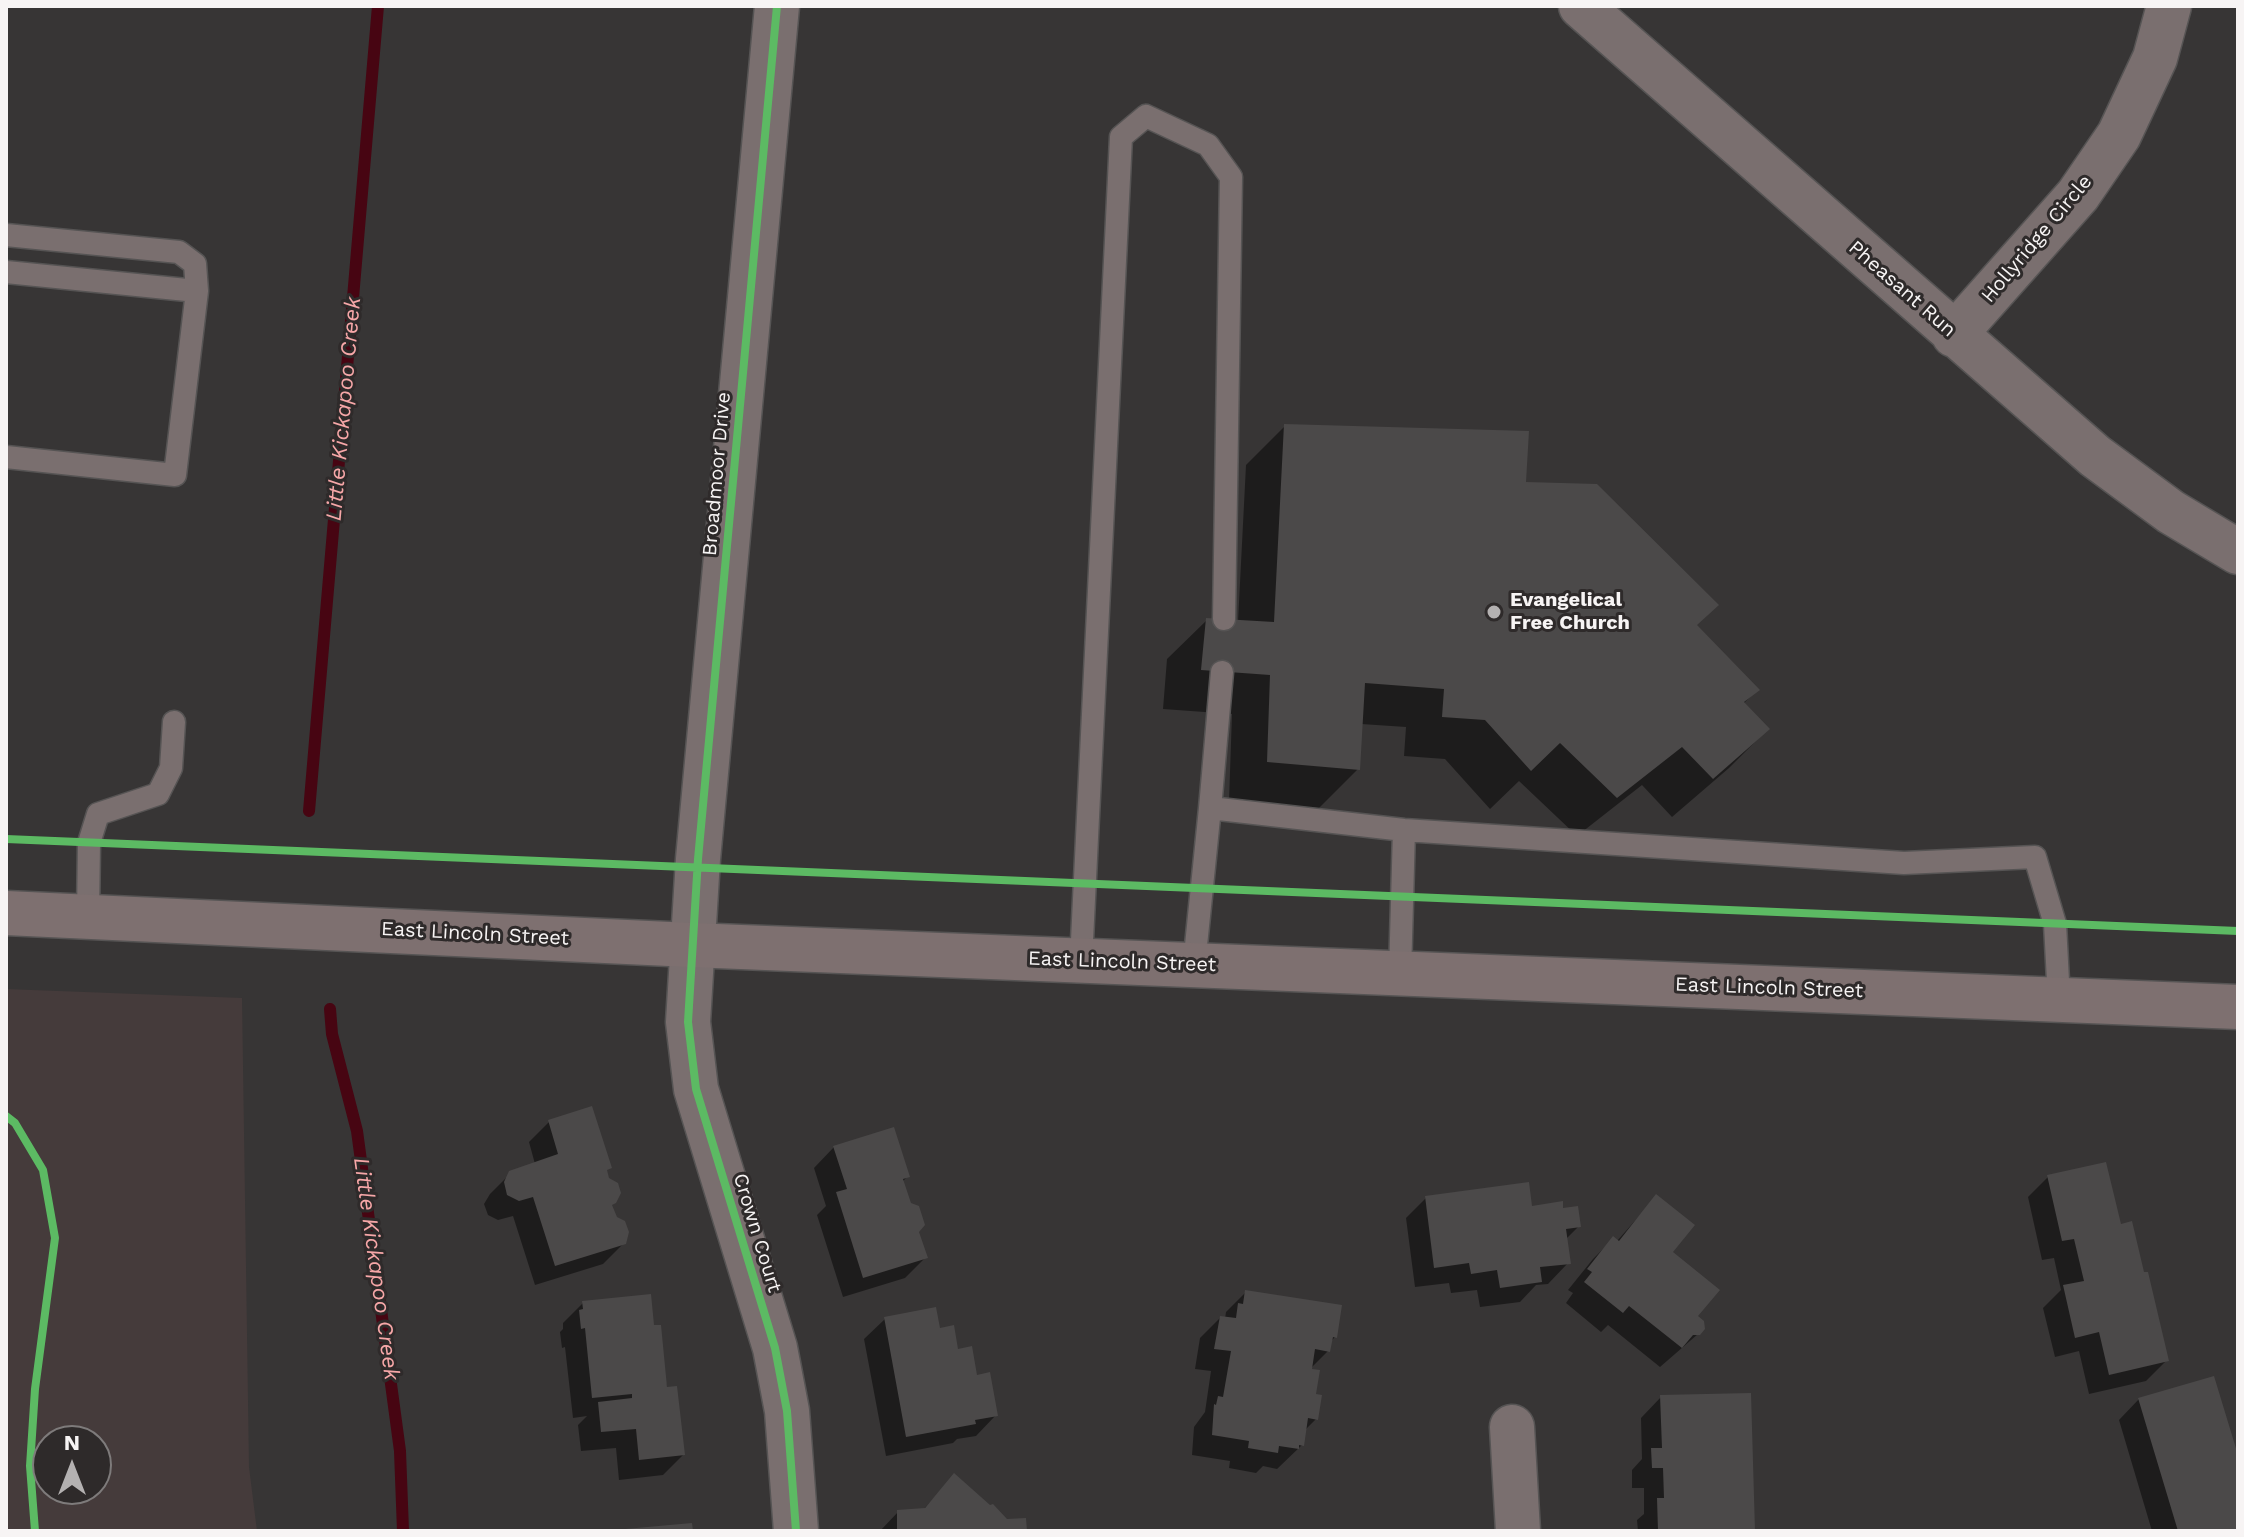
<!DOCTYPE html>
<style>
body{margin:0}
#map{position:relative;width:2244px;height:1537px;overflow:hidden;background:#373535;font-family:"Work Sans",sans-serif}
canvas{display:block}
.frame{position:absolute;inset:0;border:8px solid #f7f4f4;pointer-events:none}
.north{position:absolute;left:32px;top:1425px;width:80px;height:80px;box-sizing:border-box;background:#2e2a2a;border:2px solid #7e7b7b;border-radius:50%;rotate:0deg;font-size:22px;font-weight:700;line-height:32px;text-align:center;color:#f7f4f4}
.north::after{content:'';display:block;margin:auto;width:28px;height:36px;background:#b4b1b1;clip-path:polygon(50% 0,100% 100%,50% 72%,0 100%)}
</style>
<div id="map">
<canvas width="2244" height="1537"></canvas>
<div class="frame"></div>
<div class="north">N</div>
</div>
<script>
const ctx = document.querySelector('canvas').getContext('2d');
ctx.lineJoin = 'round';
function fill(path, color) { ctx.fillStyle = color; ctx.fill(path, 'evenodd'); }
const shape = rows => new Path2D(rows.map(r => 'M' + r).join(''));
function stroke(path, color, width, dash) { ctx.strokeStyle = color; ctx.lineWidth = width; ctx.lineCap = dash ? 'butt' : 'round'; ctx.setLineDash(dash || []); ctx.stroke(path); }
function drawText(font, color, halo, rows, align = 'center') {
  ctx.font = font + ' "Work Sans",sans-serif'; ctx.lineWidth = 6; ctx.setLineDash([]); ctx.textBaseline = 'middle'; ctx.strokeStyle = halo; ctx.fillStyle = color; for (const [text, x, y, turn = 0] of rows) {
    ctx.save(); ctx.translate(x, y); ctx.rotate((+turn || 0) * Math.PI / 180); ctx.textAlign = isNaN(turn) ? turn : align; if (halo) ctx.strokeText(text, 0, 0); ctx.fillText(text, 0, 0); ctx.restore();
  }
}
fill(shape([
 [6,989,242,998,249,1467,257,1531,6,1531],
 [48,1441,96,1441,96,1489,48,1489]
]), '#453b3b');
fill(shape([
 [1285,426,1524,484,1696,626,1757,690,1743,704,1768,729,1729,768,1672,817,1642,785,1577,836,1519,781,1490,809,1445,759,1404,756,1406,727,1361,724,1358,769,1319,808,1229,801,1232,714,1163,709,1167,659,1207,620,1238,622,1246,465],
 [549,1122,605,1172,611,1206,624,1243,603,1264,535,1285,513,1216,498,1220,488,1215,484,1204,490,1194,511,1173,535,1164,529,1142],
 [834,1147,908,1176,902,1182,926,1257,905,1278,843,1297,817,1215,826,1206,814,1168],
 [2048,1177,2119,1227,2167,1360,2146,1381,2089,1394,2079,1351,2055,1357,2043,1308,2061,1290,2054,1258,2042,1260,2028,1197],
 [1656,1197,1670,1252,1696,1317,1698,1334,1660,1367,1608,1325,1601,1332,1566,1303,1573,1293,1568,1290,1593,1259,1613,1239,1617,1241],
 [1426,1198,1561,1210,1579,1226,1565,1240,1568,1263,1548,1284,1536,1285,1520,1302,1480,1307,1477,1290,1451,1293,1449,1283,1415,1287,1406,1218],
 [1246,1292,1335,1337,1330,1342,1328,1351,1309,1370,1316,1419,1304,1431,1302,1445,1277,1469,1263,1466,1256,1473,1229,1468,1230,1461,1192,1455,1194,1427,1205,1412,1211,1371,1195,1369,1200,1338,1220,1318,1225,1319,1226,1312],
 [583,1303,653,1328,683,1455,663,1475,619,1480,616,1448,581,1451,578,1425,587,1416,573,1418,565,1347,562,1348,560,1332,563,1329,563,1323],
 [885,1319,938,1330,956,1351,976,1377,996,1415,976,1436,957,1439,953,1443,886,1456,864,1339],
 [1661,1397,1753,1531,1638,1531,1637,1520,1644,1514,1644,1488,1632,1488,1632,1470,1642,1459,1641,1418],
 [2139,1399,2238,1462,2238,1531,2152,1531,2119,1420],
 [954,1476,1006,1521,1025,1531,880,1531,898,1512,922,1511]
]), '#0007');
stroke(shape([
 [309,811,378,6],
 [330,1009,332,1034,357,1131,400,1451,403,1531]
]), '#470512', 12);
fill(shape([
 [1284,424,1529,431,1526,482,1597,484,1719,605,1697,625,1760,690,1744,702,1770,729,1713,779,1682,747,1617,798,1560,743,1531,771,1485,720,1442,717,1444,689,1365,683,1360,770,1267,762,1270,675,1201,670,1206,618,1274,622],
 [592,1106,612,1168,607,1170,609,1178,618,1183,621,1193,616,1203,612,1205,617,1217,625,1221,629,1232,626,1244,555,1266,533,1197,519,1201,507,1195,504,1182,509,1171,558,1154,548,1120],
 [894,1127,910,1177,903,1179,911,1203,919,1206,925,1225,919,1232,928,1258,863,1278,836,1192,847,1189,833,1146],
 [2106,1162,2121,1224,2132,1221,2144,1272,2148,1272,2169,1361,2109,1375,2099,1332,2075,1338,2063,1285,2084,1281,2074,1239,2062,1241,2047,1175],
 [1529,1182,1532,1206,1563,1201,1563,1208,1578,1206,1581,1227,1566,1229,1571,1264,1540,1267,1542,1282,1500,1288,1497,1270,1471,1274,1469,1263,1434,1268,1425,1196],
 [1656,1194,1695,1225,1673,1252,1720,1290,1698,1316,1704,1321,1705,1329,1700,1335,1693,1335,1682,1348,1629,1306,1623,1313,1584,1282,1592,1272,1587,1269,1613,1236,1619,1241],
 [1245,1290,1342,1305,1337,1338,1333,1337,1330,1352,1315,1349,1312,1369,1320,1370,1316,1394,1322,1395,1318,1420,1308,1418,1304,1446,1299,1445,1299,1449,1279,1446,1278,1453,1248,1448,1249,1441,1212,1435,1214,1404,1216,1405,1218,1396,1223,1397,1231,1351,1214,1349,1220,1316,1236,1318,1238,1303,1243,1304],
 [651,1294,654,1325,661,1325,667,1387,677,1386,685,1455,639,1460,636,1429,601,1432,598,1402,632,1398,632,1394,592,1398,585,1328,581,1329,579,1310,583,1309,582,1301],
 [936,1307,940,1328,954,1325,958,1349,972,1346,977,1375,990,1372,998,1416,975,1420,976,1424,906,1437,884,1317],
 [2214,1376,2238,1455,2238,1531,2178,1531,2138,1398],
 [1751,1393,1755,1531,1658,1531,1657,1498,1664,1498,1663,1468,1652,1468,1651,1448,1662,1448,1660,1395],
 [954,1473,990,1505,993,1504,1007,1519,1026,1518,1027,1531,897,1531,897,1510,925,1508],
 [692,1523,693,1531,625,1531,625,1529]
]), '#4b4949');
const lane = shape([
 [6,235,179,252,195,264,197,291],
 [6,272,197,291,175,475,6,457],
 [1222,672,1210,808,1404,830,1904,863,2035,857,2055,924,2059,1000],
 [88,916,89,843,98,814,158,794,171,768,174,722],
 [1081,961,1121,137,1146,116,1208,145,1231,177,1224,619],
 [1194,965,1210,808],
 [1400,974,1404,830]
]);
const street = shape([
 [777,6,698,859,688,1022,696,1089,775,1348,787,1411,796,1531],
 [1581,6,2095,456,2171,512,2238,552],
 [1954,335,2078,195,2119,135,2155,58,2169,6],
 [1512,1427,1518,1531]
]);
const secondary = shape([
 [6,913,691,945,2238,1007]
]);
stroke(lane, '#565454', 25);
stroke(street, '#565454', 47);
stroke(secondary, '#565454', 47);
stroke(lane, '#7a6f6f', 22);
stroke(street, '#7a6f6f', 44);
stroke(secondary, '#7e7070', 44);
stroke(shape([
 [777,6,698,859,688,1022,696,1089,775,1348,787,1411,796,1531],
 [6,839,2238,931],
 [6,1116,15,1123,43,1170,55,1238,35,1389,30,1466,35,1531]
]), '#5cba63', 8);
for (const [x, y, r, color] of [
 [1494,612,8,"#b4b1b1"]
]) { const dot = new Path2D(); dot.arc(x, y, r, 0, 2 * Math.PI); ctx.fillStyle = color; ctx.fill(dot); stroke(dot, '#2e2a2a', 3); }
drawText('20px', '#f7f4f4', '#2e2a2a', [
 ["Hollyridge Circle",2037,239,-50],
 ["Pheasant Run",1902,289,41],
 ["Broadmoor Drive",717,474,-85],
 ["East Lincoln Street",475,934,3],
 ["East Lincoln Street",1122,962,2],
 ["East Lincoln Street",1769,988,2],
 ["Crown Court",757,1233,73]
]);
drawText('bold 20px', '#f7f4f4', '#2e2a2a', [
 ["Evangelical",1510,600],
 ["Free Church",1510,623]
], 'left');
drawText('italic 22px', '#f7a7a8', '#2e2a2a', [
 ["Little Kickapoo Creek",344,409,-85],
 ["Little Kickapoo Creek",376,1269,82]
]);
</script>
